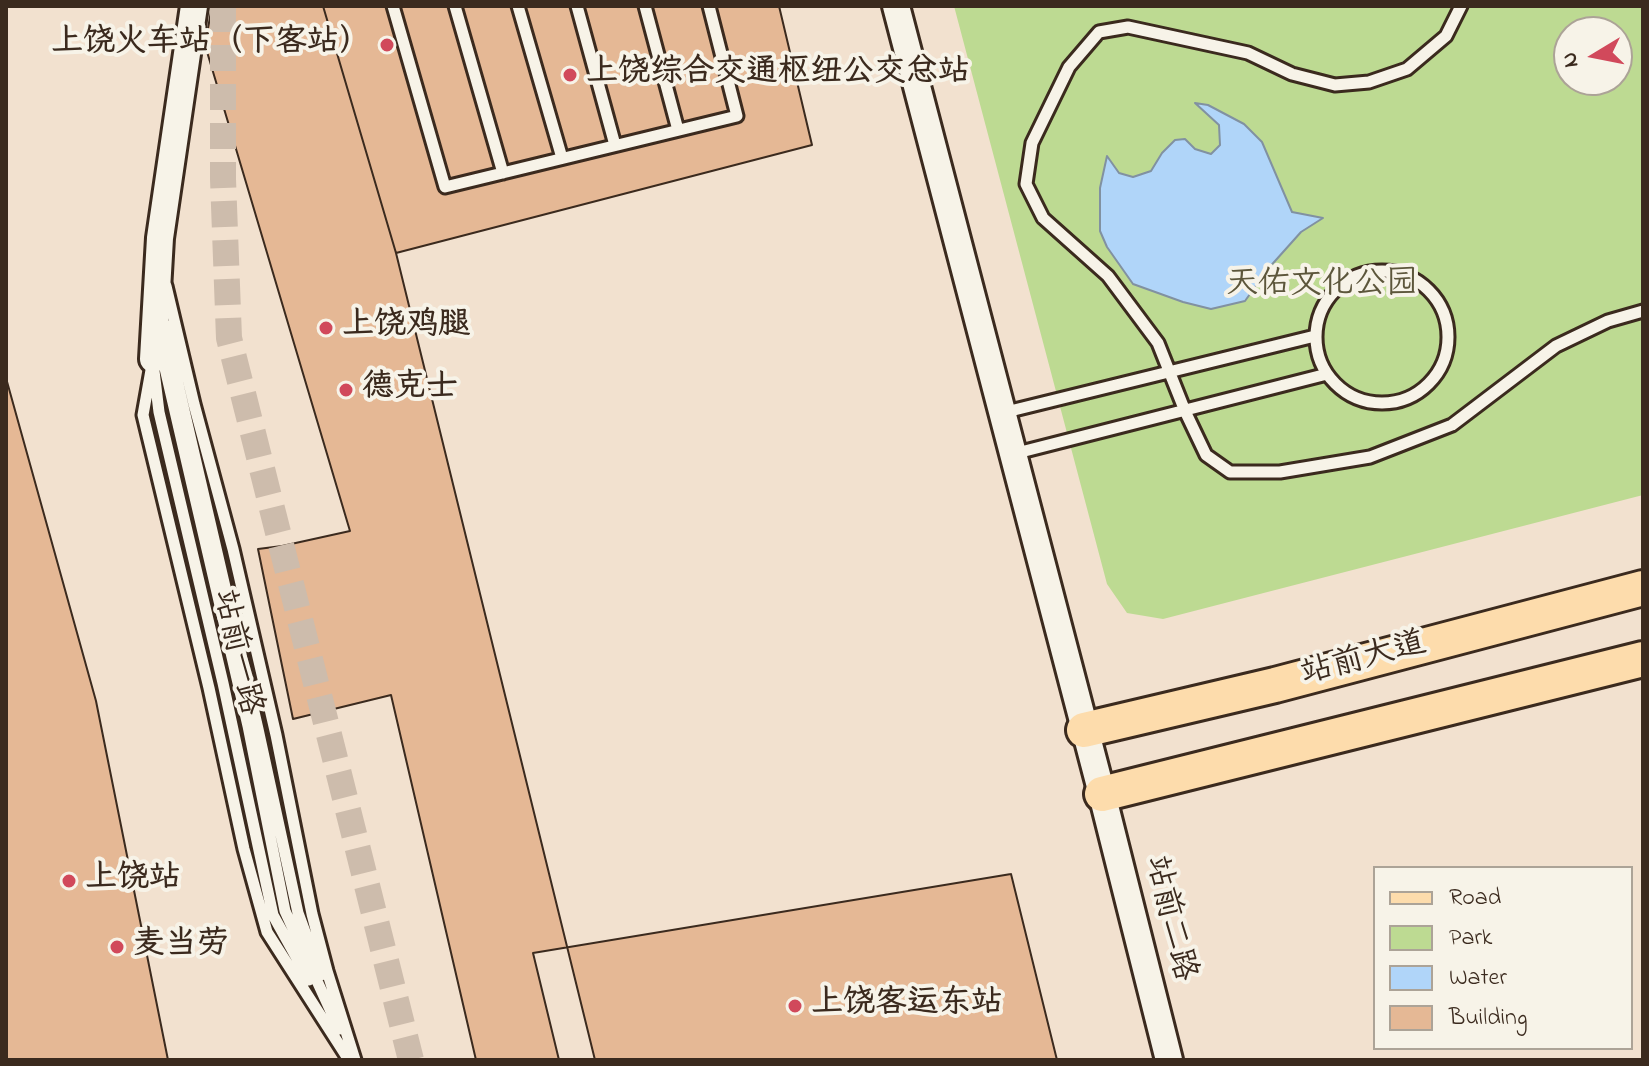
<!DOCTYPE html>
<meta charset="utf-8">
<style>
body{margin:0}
#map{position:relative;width:1649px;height:1066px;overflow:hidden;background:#f2e1cf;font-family:"Indie Flower",sans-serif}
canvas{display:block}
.frame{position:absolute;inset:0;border:8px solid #3b2a1e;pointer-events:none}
.legend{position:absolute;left:1373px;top:866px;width:260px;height:184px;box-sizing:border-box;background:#f7f3e8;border:2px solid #aca397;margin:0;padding:10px 14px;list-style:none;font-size:24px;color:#3b2a1e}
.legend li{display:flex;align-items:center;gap:16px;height:40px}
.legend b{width:40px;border:2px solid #aca397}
.north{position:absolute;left:1553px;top:16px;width:80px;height:80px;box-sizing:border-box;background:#f7f3e8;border:2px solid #aca397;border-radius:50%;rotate:260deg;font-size:22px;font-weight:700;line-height:32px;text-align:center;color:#3b2a1e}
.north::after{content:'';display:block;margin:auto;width:28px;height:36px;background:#d1495b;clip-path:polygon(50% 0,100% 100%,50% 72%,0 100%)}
</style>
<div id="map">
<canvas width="1649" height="1066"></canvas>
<div class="frame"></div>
<ul class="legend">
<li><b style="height:10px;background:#fddcac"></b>Road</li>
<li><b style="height:22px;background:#bdda92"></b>Park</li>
<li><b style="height:22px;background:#b0d5f9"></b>Water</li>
<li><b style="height:22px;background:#e5b895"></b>Building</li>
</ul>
<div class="north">N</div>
</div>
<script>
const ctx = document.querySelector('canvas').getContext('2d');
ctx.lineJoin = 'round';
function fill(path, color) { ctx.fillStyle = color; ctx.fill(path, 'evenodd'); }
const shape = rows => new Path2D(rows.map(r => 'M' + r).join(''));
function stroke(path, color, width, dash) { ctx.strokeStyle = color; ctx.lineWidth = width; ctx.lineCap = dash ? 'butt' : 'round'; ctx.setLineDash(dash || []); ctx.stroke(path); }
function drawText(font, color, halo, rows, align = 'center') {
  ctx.font = font + ' "Indie Flower","LXGW WenKai TC",sans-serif'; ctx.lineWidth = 8; ctx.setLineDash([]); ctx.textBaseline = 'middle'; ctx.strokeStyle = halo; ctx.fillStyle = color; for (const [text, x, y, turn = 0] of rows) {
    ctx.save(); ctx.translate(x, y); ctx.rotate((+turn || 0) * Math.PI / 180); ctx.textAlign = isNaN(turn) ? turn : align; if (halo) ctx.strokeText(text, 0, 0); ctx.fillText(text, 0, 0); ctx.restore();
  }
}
fill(shape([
 [954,6,1643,6,1643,495,1163,619,1127,613,1107,584],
 [1569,32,1617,32,1617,80,1569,80]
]), '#bdda92');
const water = shape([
 [1195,103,1208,105,1244,124,1262,142,1292,212,1323,218,1301,232,1267,270,1245,301,1211,309,1183,302,1133,284,1107,247,1100,231,1100,188,1107,156,1119,173,1133,177,1151,171,1162,153,1175,140,1185,139,1195,149,1211,154,1220,145,1219,125,1195,103]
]);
fill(water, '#b0d5f9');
stroke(water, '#8191a1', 2);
const building = shape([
 [212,6,323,6,396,253,595,1060,476,1060,391,695,293,719,258,549,282,546,350,531,205,45,212,6],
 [323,6,779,6,812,145,396,253,323,6],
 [6,378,96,701,168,1060,6,1060,6,378],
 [1011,874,1057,1060,559,1060,533,953,1011,874]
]);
fill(building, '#e5b895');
stroke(building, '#3b2a1e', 2);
stroke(shape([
 [223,6,223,179,229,338,411,1060]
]), '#cdbcac', 26, [26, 13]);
const service = shape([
 [393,6,445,187,737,116,709,6],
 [455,6,503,173],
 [518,6,562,158],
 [577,6,615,145],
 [645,6,678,130],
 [1461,6,1446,36,1407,69,1369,82,1335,85,1292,74,1248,53,1128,27,1099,32,1069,67,1032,143,1026,184,1043,218,1108,276,1158,343,1185,411,1206,455,1230,472,1280,472,1370,457,1452,425,1556,346,1608,321,1643,311],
 '1316 337a66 66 0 1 1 132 0a66 66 0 1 1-132 0Z',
 [166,286,194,404,233,549,276,735,312,914,327,971,355,1060],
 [164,324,258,729,298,913,321,975],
 [161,351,248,726,285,911,339,1029],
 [153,359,143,415,209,688,244,849,267,932,349,1060],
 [154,371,159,412,223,683,273,915,309,980],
 [1002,413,1315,336],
 [1013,454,1327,374]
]);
const tertiary = shape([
 [896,6,1102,794,1169,1060],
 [153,359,160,238,194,6]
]);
const primary = shape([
 [1084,730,1275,685,1643,588],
 [1102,794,1643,659]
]);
stroke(service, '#3b2a1e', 17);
stroke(tertiary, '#3b2a1e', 32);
stroke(primary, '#3b2a1e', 40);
stroke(service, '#f7f3e8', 11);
stroke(tertiary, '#f7f3e8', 26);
stroke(primary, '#fddcac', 34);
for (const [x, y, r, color] of [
 [387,45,8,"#d1495b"],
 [570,75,8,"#d1495b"],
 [326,328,8,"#d1495b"],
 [346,390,8,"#d1495b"],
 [69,881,8,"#d1495b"],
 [117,947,8,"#d1495b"],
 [795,1006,8,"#d1495b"]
]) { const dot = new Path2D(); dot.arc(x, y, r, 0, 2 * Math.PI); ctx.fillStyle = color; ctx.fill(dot); stroke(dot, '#f7f3e8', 3); }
drawText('bold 32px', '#3b2a1e', '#f7f3e8', [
 ["上饶火车站（下客站）",371,45,"right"],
 ["上饶综合交通枢纽公交总站",586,75],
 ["上饶鸡腿",342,328],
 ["德克士",362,390],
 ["上饶站",85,881],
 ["麦当劳",133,947],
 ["上饶客运东站",811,1006]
], 'left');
drawText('32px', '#5c563b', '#f7f3e8', [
 ["天佑文化公园",1322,287]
]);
drawText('32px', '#3b2a1e', '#f7f3e8', [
 ["站前一路",235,653,77],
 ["站前大道",1364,661,-15],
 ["站前二路",1168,919,76]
]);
</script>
